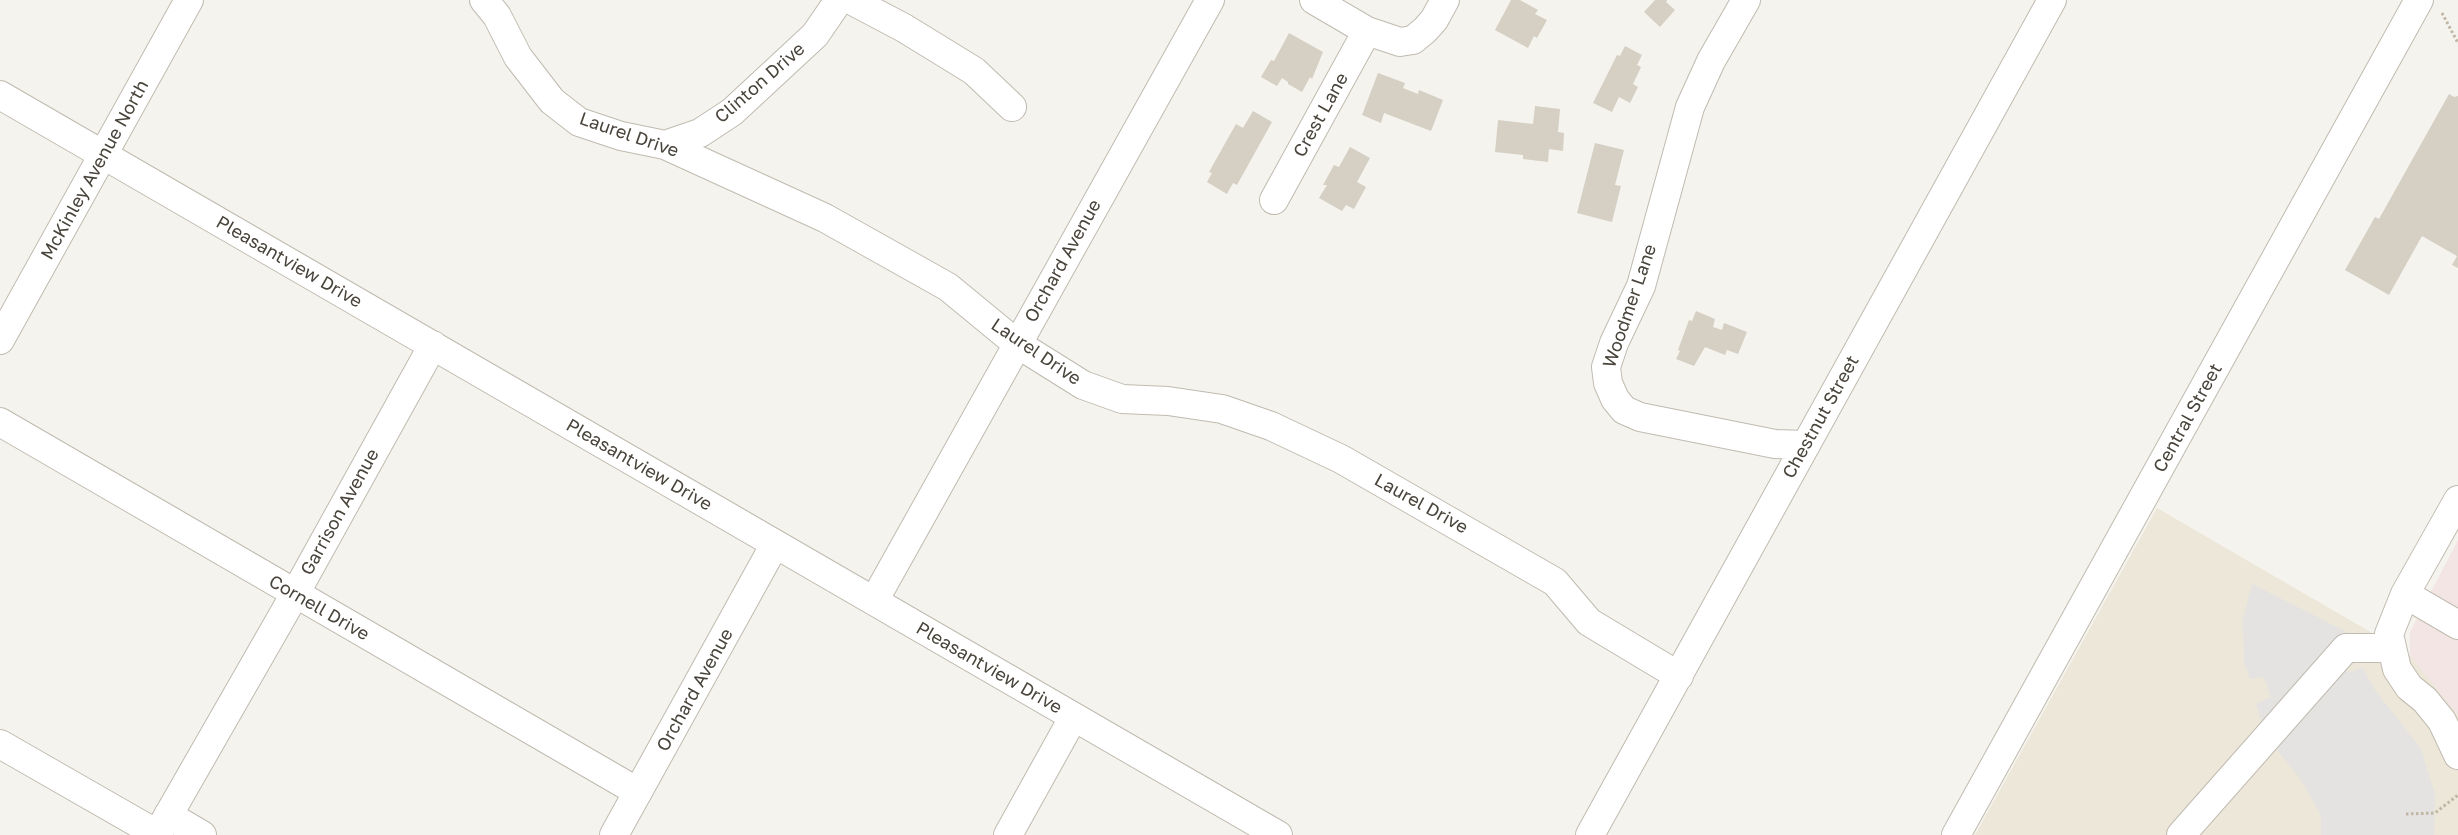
<!DOCTYPE html>
<style>
body{margin:0}
canvas{display:block;background:#f5f3ed}
</style>
<canvas width="2458" height="835"></canvas>
<script>
const ctx = document.querySelector('canvas').getContext('2d');
ctx.lineJoin = 'round';
function fill(path, color) { ctx.fillStyle = color; ctx.fill(path, 'evenodd'); }
const shape = rows => new Path2D(rows.map(r => 'M' + r).join(''));
function stroke(path, color, width, dash) { ctx.strokeStyle = color; ctx.lineWidth = width; ctx.lineCap = dash ? 'butt' : 'round'; ctx.setLineDash(dash || []); ctx.stroke(path); }
function drawText(font, color, halo, rows, align = 'center') {
  ctx.font = font + ' "Golos Text",sans-serif'; ctx.lineWidth = 4; ctx.setLineDash([]); ctx.textBaseline = 'middle'; ctx.strokeStyle = halo; ctx.fillStyle = color; for (const [text, x, y, turn = 0] of rows) {
    ctx.save(); ctx.translate(x, y); ctx.rotate((+turn || 0) * Math.PI / 180); ctx.textAlign = isNaN(turn) ? turn : align; if (halo) ctx.strokeText(text, 0, 0); ctx.fillText(text, 0, 0); ctx.restore();
  }
}
fill(shape([
 [2157,508,2410,655,2458,715,2458,835,1975,835]
]), '#ece7d9');
fill(shape([
 [2458,540,2458,715,2410,655,2410,632]
]), '#f3e5e3');
fill(shape([
 [2252,584,2357,637,2341,666,2349,672,2363,668,2375,690,2421,749,2435,794,2434,835,2321,835,2321,815,2299,777,2278,751,2262,723,2256,704,2271,697,2264,677,2250,679,2244,662,2243,619]
]), '#e4e3e1');
fill(shape([
 [1511,0,1520,0,1538,10,1535,14,1547,20,1537,38,1534,36,1528,48,1495,30],
 [1655,0,1667,0,1666,2,1675,10,1660,27,1644,12],
 [1289,33,1323,52,1312,79,1310,77,1302,92,1288,84,1288,82,1282,78,1277,86,1261,77,1271,60,1274,61],
 [1625,46,1642,55,1637,65,1641,67,1633,84,1638,87,1630,103,1619,97,1612,112,1593,103,1617,55,1620,56],
 [1378,73,1405,83,1403,88,1418,94,1419,90,1443,100,1431,131,1384,113,1381,123,1362,115],
 [2449,94,2454,97,2458,96,2458,268,2452,265,2457,256,2422,236,2389,295,2345,270,2375,217,2379,219],
 [1535,106,1560,109,1558,132,1564,133,1563,151,1549,149,1548,162,1523,159,1523,155,1495,152,1498,120,1533,124],
 [1253,111,1272,122,1237,185,1233,183,1227,194,1207,182,1212,173,1209,172,1236,124,1243,128],
 [1595,143,1624,150,1615,185,1621,186,1612,222,1577,213],
 [1350,147,1370,158,1357,182,1366,187,1354,209,1346,205,1342,211,1319,198,1327,185,1323,185,1334,165,1339,167],
 [1696,311,1715,319,1713,327,1722,330,1724,323,1747,332,1738,354,1727,350,1725,355,1705,347,1694,366,1676,359,1680,351,1678,350,1689,320,1692,321]
]), '#d5cfc4');
const minor = shape([
 [484,0,497,16,518,57,552,101,579,122,621,136,665,145,825,218,948,287,1016,343,1083,385,1122,399,1168,401,1222,409,1271,426,1341,459,1555,582,1589,622,1679,676],
 [851,0,904,28,974,71,1012,107],
 [1314,0,1367,31,1400,42,1413,40,1425,30,1434,20,1445,0],
 [1746,0,1711,61,1690,107,1641,286,1614,343,1606,367,1608,383,1615,399,1624,410,1640,417,1775,444,1806,445],
 [0,95,1278,835],
 [665,145,700,133,732,112,815,35,839,0],
 [1274,200,1367,31],
 [0,340,189,0],
 [0,422,638,792],
 [2458,500,2405,594,2389,634,2397,669,2409,687,2425,700,2442,721,2458,755],
 [2405,594,2458,625],
 [874,601,1210,0],
 [0,744,157,834],
 [168,815,202,835],
 [157,835,295,594,433,345],
 [614,835,775,544],
 [1008,835,1073,718],
 [1590,835,2052,0],
 [1956,835,2419,0],
 [2181,835,2346,648,2392,648]
]);
stroke(minor, '#c0bbb0', 30);
stroke(shape([
 [2442,13,2458,43],
 [2406,814,2435,813,2458,795]
]), '#c0b6a3', 3, [2.5, 2.5]);
stroke(minor, '#fff', 28);
drawText('18px', '#49443b', '#fff', [
 ["Clinton Drive",760,83,-41],
 ["Crest Lane",1321,115,-61],
 ["Laurel Drive",629,135,19],
 ["McKinley Avenue North",95,170,-61],
 ["Orchard Avenue",1063,261,-61],
 ["Pleasantview Drive",289,262,30],
 ["Woodmer Lane",1630,306,-71],
 ["Laurel Drive",1036,352,34],
 ["Chestnut Street",1821,417,-61],
 ["Central Street",2188,418,-61],
 ["Pleasantview Drive",639,465,30],
 ["Laurel Drive",1421,504,29],
 ["Garrison Avenue",340,512,-61],
 ["Cornell Drive",319,608,30],
 ["Pleasantview Drive",989,668,30],
 ["Orchard Avenue",695,690,-61]
]);
</script>
